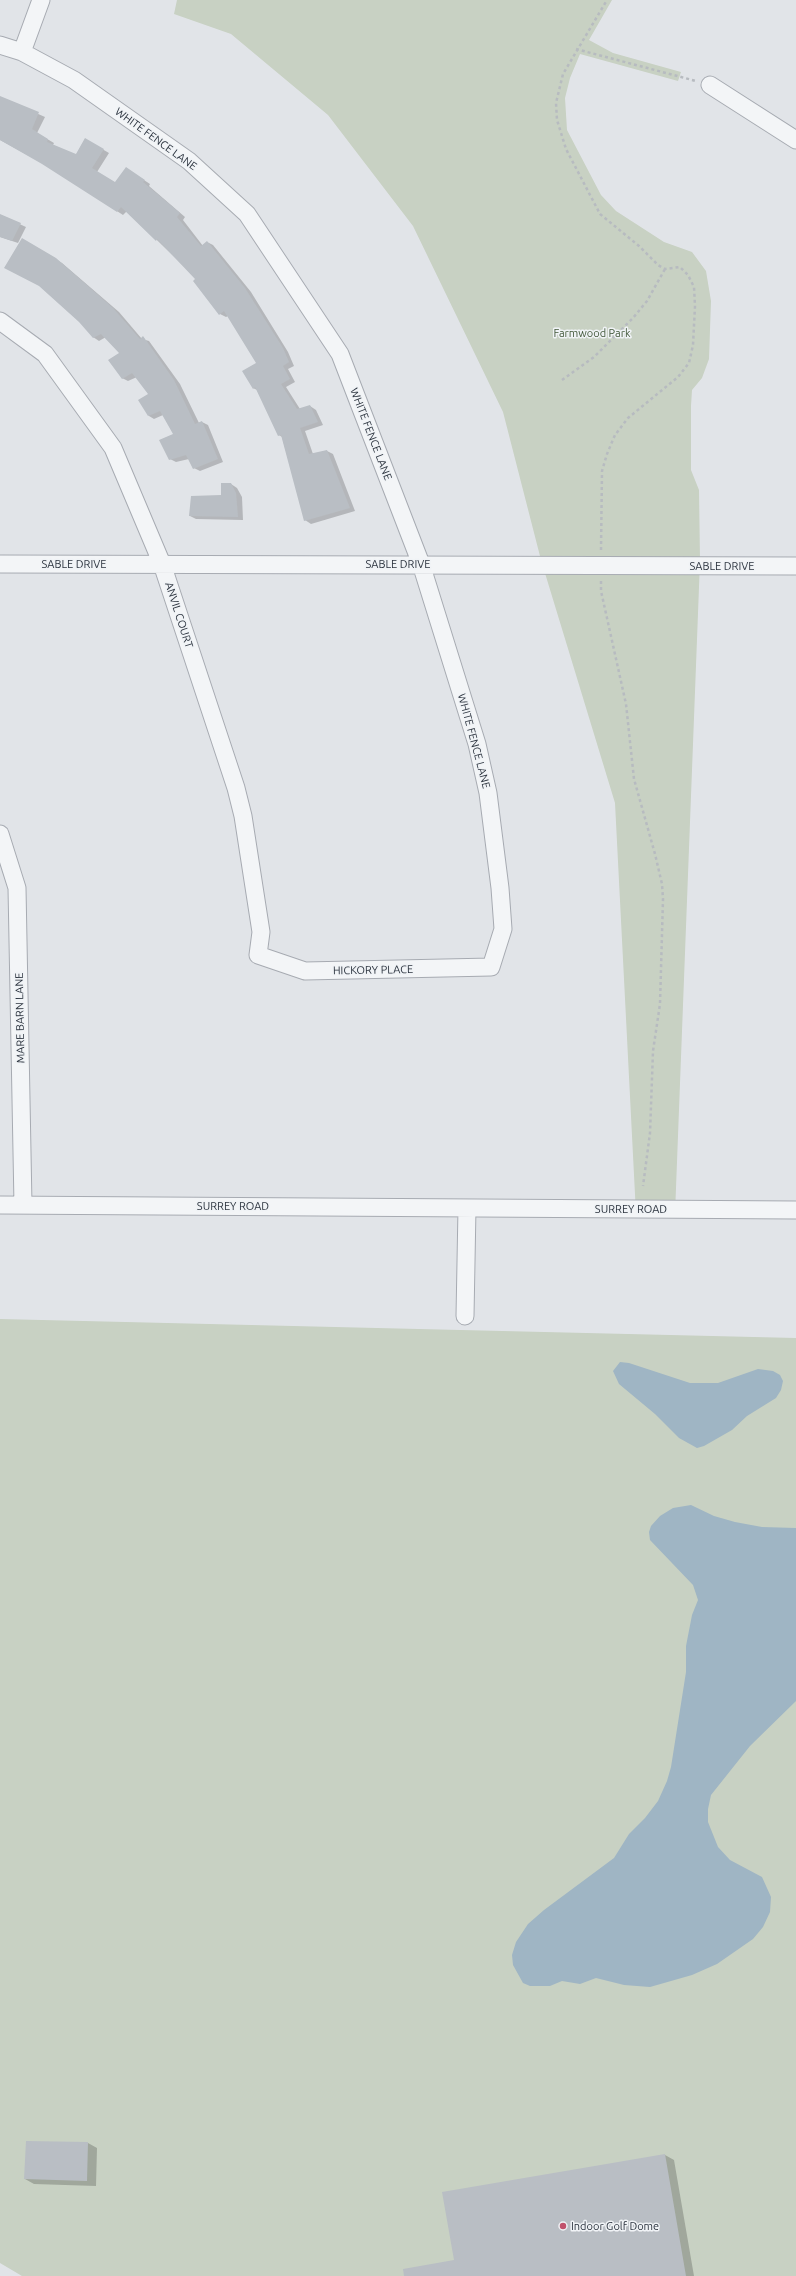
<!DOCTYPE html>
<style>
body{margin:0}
canvas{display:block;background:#e1e4e8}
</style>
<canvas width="796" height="2276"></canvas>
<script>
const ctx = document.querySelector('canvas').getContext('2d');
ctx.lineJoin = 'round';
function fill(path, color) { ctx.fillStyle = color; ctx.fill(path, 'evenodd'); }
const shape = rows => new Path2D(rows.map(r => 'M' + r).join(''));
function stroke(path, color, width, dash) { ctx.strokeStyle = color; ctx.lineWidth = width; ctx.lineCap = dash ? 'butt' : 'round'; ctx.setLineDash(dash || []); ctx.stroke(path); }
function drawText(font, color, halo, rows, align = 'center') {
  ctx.font = font + ' Ubuntu,sans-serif'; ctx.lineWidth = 3; ctx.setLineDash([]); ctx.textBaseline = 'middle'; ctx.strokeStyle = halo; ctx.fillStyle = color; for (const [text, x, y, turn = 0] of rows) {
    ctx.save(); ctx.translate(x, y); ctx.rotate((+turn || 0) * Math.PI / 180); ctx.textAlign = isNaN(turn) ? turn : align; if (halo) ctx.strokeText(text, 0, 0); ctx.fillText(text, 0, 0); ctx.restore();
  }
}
fill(shape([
 [177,0,612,0,589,40,613,53,681,72,678,81,580,54,570,78,565,98,567,130,601,195,616,211,664,242,692,252,706,271,711,301,709,359,702,378,692,390,691,406,691,470,699,490,700,561,675,1214,636,1214,615,803,541,560,503,412,413,226,328,115,231,34,174,14],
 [0,1319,796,1338,796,2276,22,2276,0,2263]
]), '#c8d1c3');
fill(shape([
 [620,1362,629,1363,690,1383,718,1383,758,1369,773,1371,780,1375,783,1381,781,1390,776,1398,747,1416,732,1430,704,1446,697,1448,679,1438,655,1414,619,1384,613,1371],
 [691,1505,714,1516,735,1522,762,1527,796,1528,796,1701,750,1746,711,1795,708,1809,708,1822,718,1847,730,1860,762,1877,771,1897,770,1912,763,1927,753,1939,717,1964,692,1975,650,1987,624,1985,596,1978,580,1984,562,1981,550,1986,530,1986,523,1983,513,1965,512,1955,516,1942,528,1924,544,1910,614,1858,629,1834,645,1818,658,1801,667,1781,671,1767,686,1672,686,1646,692,1615,698,1600,693,1585,650,1540,649,1532,651,1526,660,1516,673,1508]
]), '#9fb5c4');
fill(shape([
 [0,97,45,117,37,133,54,143,53,145,76,155,85,139,109,153,97,172,115,183,132,172,150,184,149,186,185,217,183,220,203,246,207,242,213,245,251,292,288,352,294,366,288,369,295,382,286,387,300,409,310,406,316,410,323,425,305,431,313,454,327,451,333,454,355,511,311,524,305,520,282,437,279,435,257,390,253,388,258,363,228,316,226,317,220,314,197,279,127,211,123,215,44,164,0,140],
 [0,215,26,227,18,243,0,237],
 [23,240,62,263,119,312,142,339,149,341,180,384,199,423,202,422,208,425,223,462,200,471,194,468,189,459,176,462,170,459,174,434,163,415,154,419,149,416,150,394,137,377,128,381,122,378,121,353,106,337,99,341,93,337],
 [231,484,237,488,242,497,243,520,196,519,190,516,222,496],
 [88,2143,97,2148,96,2186,34,2184,25,2179],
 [665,2155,674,2160,694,2276,429,2276]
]), '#0003');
fill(shape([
 [0,96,39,112,32,129,48,139,47,142,76,154,85,138,104,149,92,168,115,182,126,167,145,180,143,182,180,213,177,217,201,246,207,241,245,288,283,348,289,362,283,366,290,379,281,384,297,409,310,405,318,422,300,428,309,454,327,450,350,508,304,521,281,435,278,436,255,387,253,389,242,371,256,363,224,311,219,315,193,281,195,279,157,239,156,241,121,207,117,212,42,164,0,140],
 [0,214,21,223,12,241,0,237],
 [22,238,56,258,113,308,140,339,143,336,174,380,195,424,202,421,218,459,193,469,186,455,169,460,159,440,173,434,160,411,148,416,138,400,148,394,132,373,122,379,108,360,119,353,101,334,93,338,79,322,39,286,4,268],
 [221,483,231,483,236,493,238,517,189,516,191,496,221,495],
 [26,2141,88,2142,87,2181,24,2179],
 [665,2154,686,2276,404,2276,403,2269,454,2260,442,2192]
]), '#b9bec4');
const street = shape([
 [0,45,22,52,74,80,189,161,247,214,340,354,421,564,477,744,488,793,500,888,503,929,491,967,305,971,258,955,261,932,243,816,236,788,162,564,113,448,45,354,0,321],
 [22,52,41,0],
 [710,85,796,140],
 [0,564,796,566],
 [0,834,17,888,23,1205],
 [0,1205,796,1210],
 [465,1316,467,1208]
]);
stroke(street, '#a7abb2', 19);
stroke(shape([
 [576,49,696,81],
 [562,380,594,357,633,318,647,301,665,269],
 [601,550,602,471,607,454,615,435,628,418,678,377,689,363,693,345,695,306,694,287,688,275,680,267,665,269,658,265,639,246,600,214,566,149,557,120,556,103,563,74,607,0],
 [601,581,601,591,626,704,634,779,655,854,662,884,663,899,660,1004,653,1051,650,1133,643,1186]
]), '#b7bbc0', 2.5, [3, 3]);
stroke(street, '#f3f5f7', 17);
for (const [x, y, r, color] of [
 [563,2226,4,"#c1526c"]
]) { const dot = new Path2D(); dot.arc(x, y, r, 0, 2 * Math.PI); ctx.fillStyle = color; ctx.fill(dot); stroke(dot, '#f0f3f6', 1.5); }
drawText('11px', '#2b333e', '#f0f3f6', [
 ["WHITE FENCE LANE",156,139,36],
 ["WHITE FENCE LANE",371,434,69],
 ["SABLE DRIVE",74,564],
 ["SABLE DRIVE",398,564],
 ["SABLE DRIVE",722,566],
 ["ANVIL COURT",179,615,72],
 ["WHITE FENCE LANE",474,741,75],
 ["HICKORY PLACE",373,970,-1],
 ["MARE BARN LANE",20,1018,-91],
 ["SURREY ROAD",233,1206],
 ["SURREY ROAD",631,1209]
]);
drawText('11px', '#42583a', '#f0f3f6', [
 ["Farmwood Park",592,333]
]);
drawText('11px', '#2b333e', '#f0f3f6', [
 ["Indoor Golf Dome",571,2226]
], 'left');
</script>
